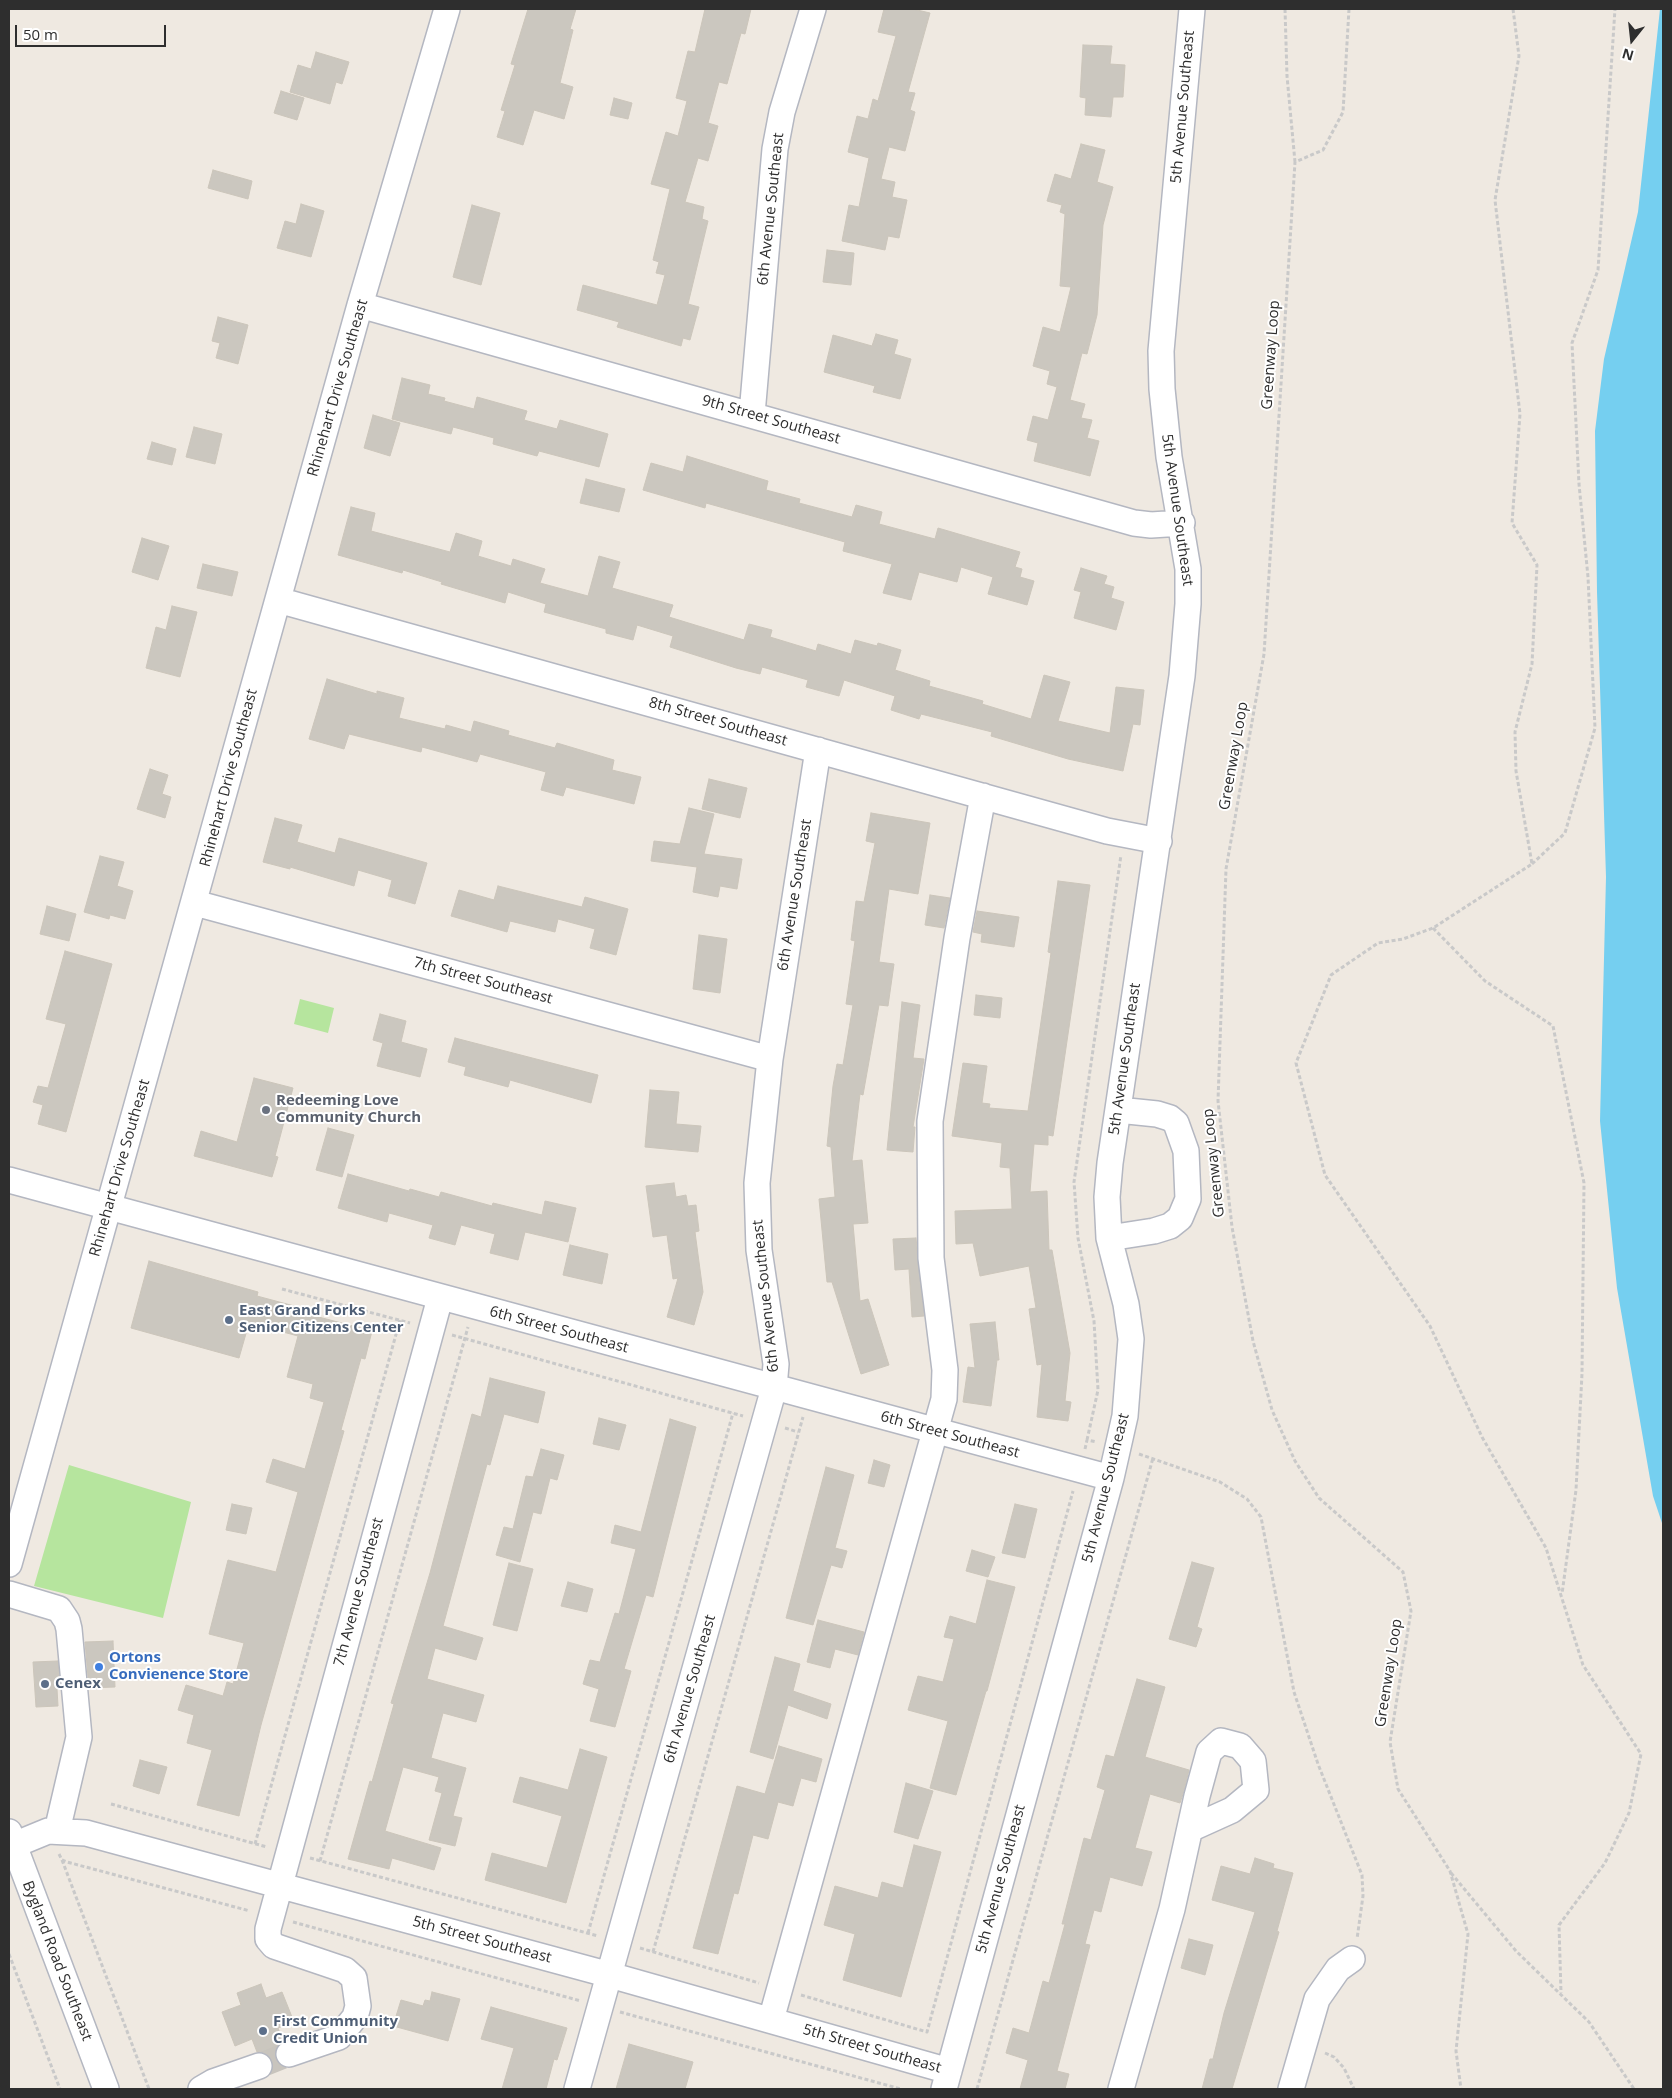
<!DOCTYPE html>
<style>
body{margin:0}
#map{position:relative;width:1672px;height:2098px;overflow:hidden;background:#efe9e1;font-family:"Open Sans",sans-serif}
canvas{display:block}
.frame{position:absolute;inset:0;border:10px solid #2e2e2e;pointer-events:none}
.north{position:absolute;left:1607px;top:15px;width:50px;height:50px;-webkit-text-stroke:4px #fff;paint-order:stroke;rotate:196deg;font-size:14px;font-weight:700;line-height:20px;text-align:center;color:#2e2e2e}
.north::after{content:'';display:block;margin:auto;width:18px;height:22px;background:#2e2e2e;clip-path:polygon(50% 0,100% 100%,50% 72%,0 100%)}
.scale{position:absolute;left:15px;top:25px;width:151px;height:22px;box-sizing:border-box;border:2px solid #2e2e2e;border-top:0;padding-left:6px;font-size:15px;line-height:18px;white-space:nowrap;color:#2e2e2e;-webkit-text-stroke:4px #fff;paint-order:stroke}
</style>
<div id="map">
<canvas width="1672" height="2098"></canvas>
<div class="frame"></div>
<div class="north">N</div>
<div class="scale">50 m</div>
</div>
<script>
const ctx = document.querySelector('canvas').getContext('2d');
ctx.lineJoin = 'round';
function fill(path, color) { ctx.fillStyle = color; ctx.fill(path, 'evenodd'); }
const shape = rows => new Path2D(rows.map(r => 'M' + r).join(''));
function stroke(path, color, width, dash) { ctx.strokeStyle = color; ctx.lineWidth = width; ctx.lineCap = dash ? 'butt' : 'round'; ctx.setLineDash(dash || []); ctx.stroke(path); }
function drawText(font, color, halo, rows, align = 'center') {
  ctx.font = font + ' "Open Sans",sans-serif'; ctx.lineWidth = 4; ctx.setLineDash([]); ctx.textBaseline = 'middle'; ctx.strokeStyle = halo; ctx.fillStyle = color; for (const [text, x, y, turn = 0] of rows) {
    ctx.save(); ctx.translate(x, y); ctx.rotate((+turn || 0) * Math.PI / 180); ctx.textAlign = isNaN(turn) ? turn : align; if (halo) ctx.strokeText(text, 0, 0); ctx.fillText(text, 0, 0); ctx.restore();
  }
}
fill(shape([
 [300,999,334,1008,328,1033,294,1024],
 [69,1465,191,1502,163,1618,34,1586]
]), '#b6e59e');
fill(shape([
 [1660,9,1663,9,1663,1526,1653,1496,1617,1288,1600,1121,1606,877,1597,592,1595,431,1604,359,1638,212]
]), '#75cff0');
const building = shape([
 [528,9,576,9,570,29,573,30,560,83,573,87,564,119,534,110,523,145,497,137,505,111,501,110,515,65,511,64,528,9],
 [705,9,751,9,745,34,741,33,727,84,719,82,708,123,718,126,708,161,698,158,685,202,704,207,702,219,708,221,688,304,699,307,690,340,683,338,681,346,617,327,619,322,577,310,583,285,657,305,665,275,656,273,659,262,653,260,670,189,651,184,666,132,678,136,687,101,676,98,688,51,695,52,705,9],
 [884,9,913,9,930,13,908,92,915,93,910,110,915,112,905,151,889,147,881,179,895,182,892,197,907,200,899,238,888,236,885,250,842,241,849,205,859,207,869,158,848,152,857,116,868,119,873,99,878,101,896,36,878,32,884,9],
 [1083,45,1112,46,1110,64,1125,65,1123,97,1113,97,1111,117,1085,115,1086,98,1080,97,1083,45],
 [316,52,349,62,342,84,336,82,330,104,290,92,298,65,311,69,316,52],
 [281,91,304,98,297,120,274,113,281,91],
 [614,98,632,103,628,119,610,115,614,98],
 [1081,144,1105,150,1097,182,1113,187,1103,225,1097,315,1087,354,1082,353,1070,400,1085,404,1081,418,1092,420,1087,438,1099,441,1090,476,1034,461,1038,443,1027,440,1033,416,1048,420,1057,387,1047,384,1050,371,1033,366,1043,327,1060,332,1071,287,1060,286,1065,214,1060,212,1062,205,1047,201,1055,174,1071,179,1081,144],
 [213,170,252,181,248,199,208,188,213,170],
 [301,204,324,211,311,257,277,248,285,221,296,224,301,204],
 [472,205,500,213,481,285,453,277,472,205],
 [827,250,854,253,851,285,823,282,827,250],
 [218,317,248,325,238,364,216,358,220,343,212,341,218,317],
 [876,334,898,340,894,354,911,359,900,399,873,392,875,386,824,372,833,335,872,346,876,334],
 [402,378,430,385,428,394,445,398,444,401,474,409,477,397,527,411,524,420,557,429,560,420,608,434,599,467,539,451,537,456,493,444,494,438,453,427,451,434,392,419,402,378],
 [373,415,400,423,390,456,364,448,373,415],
 [194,427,222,434,215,464,186,457,194,427],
 [152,442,176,449,172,465,147,459,152,442],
 [687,456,768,481,766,490,800,499,799,503,852,517,856,505,882,512,879,524,935,539,938,528,1020,552,1015,567,1022,569,1020,577,1034,581,1027,605,988,594,993,577,961,567,957,582,919,572,911,600,883,593,892,564,843,551,845,542,706,503,705,508,643,490,651,463,683,472,687,456],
 [586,479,625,489,619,512,580,503,586,479],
 [351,507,375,513,371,531,450,552,456,533,482,541,478,556,511,566,513,559,545,569,540,583,588,596,599,556,620,562,612,588,673,605,669,617,744,640,749,624,772,630,770,637,816,651,818,644,851,654,855,640,877,646,878,643,901,650,895,670,930,681,929,686,983,701,982,704,1031,719,1044,675,1070,682,1058,721,1110,733,1116,687,1144,690,1140,725,1133,724,1123,771,1068,759,991,736,992,732,921,714,919,719,891,710,895,696,844,680,839,696,806,687,808,680,762,667,760,674,736,668,670,647,673,636,637,625,633,640,606,633,606,629,544,612,546,604,508,592,505,603,441,584,442,582,403,570,402,573,338,555,351,507],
 [142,538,169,546,158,580,132,572,142,538],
 [203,564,238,572,232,596,197,588,203,564],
 [1081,568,1107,576,1104,584,1114,587,1111,598,1124,602,1116,630,1074,618,1081,592,1074,590,1081,568],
 [172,606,197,612,180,677,146,668,156,627,166,630,172,606],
 [327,679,377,694,377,691,404,698,399,718,445,729,446,725,471,732,474,721,509,731,508,735,555,748,557,743,614,760,612,770,641,777,634,804,566,787,563,796,541,790,546,772,480,754,477,762,422,747,421,752,349,734,344,749,309,739,327,679],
 [150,769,168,775,162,794,171,797,165,818,137,809,150,769],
 [709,779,747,788,740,818,702,809,709,779],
 [689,808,714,814,704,854,742,859,737,889,720,886,718,897,693,892,697,867,651,861,654,841,680,844,689,808],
 [871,813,930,823,918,894,889,889,879,962,894,964,888,1006,879,1005,863,1095,860,1094,852,1161,862,1160,868,1223,853,1224,860,1301,868,1299,889,1365,861,1374,832,1282,827,1282,819,1199,835,1197,831,1147,827,1146,833,1086,837,1064,843,1065,853,1005,846,1004,855,941,851,940,856,901,864,902,875,843,866,841,871,813],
 [275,818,302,825,297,842,335,853,339,838,427,863,415,904,388,896,392,880,358,870,354,886,290,867,290,869,263,862,275,818],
 [100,856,124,862,117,886,133,891,125,919,110,915,109,919,84,912,100,856],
 [1058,881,1090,885,1053,1136,1048,1135,1048,1145,1034,1144,1030,1192,1047,1191,1049,1250,1052,1250,1070,1353,1065,1401,1071,1402,1068,1421,1037,1417,1042,1364,1037,1365,1029,1309,1036,1308,1029,1266,980,1276,973,1243,956,1244,955,1211,1012,1209,1010,1168,1000,1167,1002,1143,952,1136,963,1063,987,1066,982,1103,990,1104,989,1108,1028,1111,1051,953,1048,952,1058,881],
 [498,886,582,907,585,897,628,909,616,955,590,948,595,929,558,919,555,932,510,921,507,932,451,916,459,890,494,900,498,886],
 [930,895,950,898,944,928,925,925,930,895],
 [47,906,76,914,69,941,40,934,47,906],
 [977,911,1019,917,1014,947,981,942,982,934,973,932,977,911],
 [699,935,727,939,720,993,693,989,699,935],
 [65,951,112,964,66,1132,38,1124,43,1105,33,1102,38,1086,48,1088,66,1024,46,1019,65,951],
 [976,995,1002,998,1000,1018,974,1015,976,995],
 [902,1002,920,1005,913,1058,924,1059,913,1127,915,1127,913,1152,887,1150,902,1002],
 [380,1014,406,1021,401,1042,427,1049,420,1077,377,1066,383,1043,373,1040,380,1014],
 [455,1038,598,1075,591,1103,510,1080,508,1087,464,1075,466,1067,448,1062,455,1038],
 [254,1078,293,1088,275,1156,278,1157,272,1177,194,1156,201,1131,237,1142,254,1078],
 [650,1090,679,1092,676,1124,701,1126,698,1152,645,1147,650,1090],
 [328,1128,354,1135,342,1177,316,1170,328,1128],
 [348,1174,409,1191,410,1189,439,1197,441,1192,492,1206,493,1203,542,1215,545,1201,576,1208,568,1242,525,1232,518,1260,490,1253,495,1234,461,1225,455,1245,429,1238,433,1225,389,1213,387,1222,338,1208,348,1174],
 [674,1183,676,1197,686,1195,688,1206,696,1205,699,1231,695,1232,703,1292,694,1325,667,1317,678,1278,673,1279,667,1235,653,1237,646,1186,674,1183],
 [916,1238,924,1316,912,1317,909,1269,895,1270,893,1239,916,1238],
 [570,1245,608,1254,602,1284,563,1275,570,1245],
 [149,1261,258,1292,257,1296,313,1311,311,1315,372,1331,365,1359,361,1358,341,1430,344,1431,261,1725,239,1816,197,1805,212,1750,187,1743,194,1715,178,1710,186,1685,223,1696,227,1682,233,1684,244,1643,209,1634,228,1560,276,1572,298,1492,266,1482,273,1459,305,1469,324,1402,310,1398,313,1384,287,1377,298,1336,249,1323,239,1358,131,1328,149,1261],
 [995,1322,999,1360,997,1360,991,1406,963,1402,968,1367,975,1368,970,1324,995,1322],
 [490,1378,545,1392,538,1423,504,1414,490,1465,487,1464,443,1626,483,1638,476,1660,435,1648,427,1679,484,1695,476,1722,443,1713,431,1758,466,1768,453,1816,462,1818,455,1846,429,1840,442,1793,435,1791,439,1777,403,1767,385,1831,441,1848,434,1870,392,1858,389,1869,348,1859,370,1781,372,1782,394,1704,391,1703,430,1573,472,1414,481,1417,490,1378],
 [599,1418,626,1425,619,1450,593,1444,599,1418],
 [670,1419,696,1427,653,1597,646,1595,624,1669,631,1671,615,1727,590,1721,599,1689,583,1684,590,1660,600,1662,615,1613,619,1614,636,1549,611,1543,615,1525,641,1532,670,1419],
 [541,1449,564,1455,557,1480,550,1478,541,1514,533,1512,520,1562,496,1555,504,1527,513,1529,526,1476,533,1477,541,1449],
 [874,1460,890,1465,884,1487,868,1483,874,1460],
 [826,1467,854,1475,835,1548,847,1551,842,1568,831,1565,813,1625,786,1618,826,1467],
 [232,1504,252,1508,246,1534,226,1530,232,1504],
 [1015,1504,1037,1509,1025,1558,1002,1553,1015,1504],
 [972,1550,995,1557,988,1577,966,1571,972,1550],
 [1192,1562,1214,1568,1197,1627,1202,1629,1196,1647,1169,1639,1192,1562],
 [509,1563,533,1569,517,1631,493,1625,509,1563],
 [987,1580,1015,1587,987,1691,986,1691,956,1795,930,1788,948,1721,908,1710,918,1676,943,1682,954,1639,944,1637,950,1616,976,1624,987,1580],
 [568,1582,593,1589,587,1612,561,1606,568,1582],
 [818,1620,864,1632,858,1655,835,1649,830,1668,807,1662,818,1620],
 [113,1641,115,1687,89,1688,85,1642,113,1641],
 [775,1657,800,1664,793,1691,831,1704,827,1719,788,1705,773,1759,750,1752,775,1657],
 [58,1661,60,1688,57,1689,58,1706,36,1707,33,1662,58,1661],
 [1137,1679,1165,1687,1145,1757,1189,1770,1183,1794,1180,1803,1150,1794,1135,1848,1152,1852,1142,1886,1110,1877,1101,1912,1094,1910,1085,1944,1090,1945,1057,2071,1069,2074,1065,2089,1020,2089,1028,2060,1006,2053,1013,2028,1029,2033,1043,1981,1049,1983,1065,1924,1062,1924,1084,1838,1091,1840,1105,1790,1097,1787,1106,1755,1114,1757,1137,1679],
 [779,1746,822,1759,816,1782,801,1778,793,1806,778,1802,768,1839,753,1835,738,1894,734,1893,718,1954,693,1948,737,1786,765,1794,779,1746],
 [580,1749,607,1757,566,1903,485,1880,492,1853,547,1868,562,1816,513,1802,520,1777,568,1790,580,1749],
 [140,1760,167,1767,159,1794,133,1786,140,1760],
 [906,1783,933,1791,918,1839,894,1832,906,1783],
 [914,1845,941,1852,901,1997,843,1980,855,1934,824,1925,835,1886,878,1898,882,1882,903,1888,914,1845],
 [1255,1858,1274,1864,1273,1868,1293,1873,1277,1931,1279,1932,1232,2089,1202,2089,1210,2059,1213,2059,1224,2013,1255,1912,1212,1900,1221,1866,1250,1874,1255,1858],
 [1189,1939,1213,1945,1205,1975,1181,1968,1189,1939],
 [261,1984,266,1998,282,1992,294,2022,278,2028,283,2041,275,2052,279,2064,273,2067,269,2055,257,2052,252,2039,235,2046,222,2012,241,2005,237,1993,261,1984],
 [432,1992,460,1999,448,2041,393,2026,401,2000,423,2006,425,2000,430,2001,432,1992],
 [491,2007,567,2028,557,2060,554,2059,546,2089,502,2089,514,2048,481,2039,491,2007],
 [629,2044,693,2062,685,2089,616,2089,629,2044]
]);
fill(building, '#cbc7bf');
stroke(building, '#cbc5ba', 1);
stroke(shape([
 [259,2066,289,2054]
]), '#c8c4bd', 25, [25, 12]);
const minor = shape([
 [360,305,1134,523,1151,525,1182,523],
 [752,414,775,149,782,112,813,9],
 [278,600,1107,831,1159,841],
 [195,903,770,1059],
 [9,1180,1111,1478],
 [1109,1238,1154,1231,1170,1226,1180,1218,1188,1199,1186,1151,1176,1123,1170,1118,1157,1114,1118,1110],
 [9,1564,360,305,447,9],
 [9,1594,59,1609,67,1621,69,1629,79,1737,57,1831],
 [9,1832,106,2089],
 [14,1845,48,1831,86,1833,610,1975,949,2071],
 [771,2020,944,1399,945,1370,931,1258,930,1121,957,938,983,796],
 [289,2054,339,2037,355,2017,358,2006,354,1978,345,1970,274,1946,268,1939,268,1929,440,1298],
 [201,2089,213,2082,259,2066],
 [577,2089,774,1388,776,1364,759,1250,757,1183,770,1059,818,750],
 [944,2089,1111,1478,1125,1416,1131,1339,1126,1304,1109,1238,1107,1197,1110,1163,1182,676,1188,604,1188,569,1169,457,1162,389,1161,351,1192,9],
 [1121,2089,1172,1909,1197,1796,1209,1752,1221,1741,1240,1746,1253,1761,1256,1790,1232,1810,1190,1829],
 [1291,2089,1317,1999,1338,1969,1352,1959]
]);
stroke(minor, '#b4b7c1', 28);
stroke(shape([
 [1285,9,1287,76,1295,162],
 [1349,9,1343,112,1323,150,1295,162,1264,654,1226,869,1218,1101,1232,1227,1253,1341,1272,1410,1295,1461,1319,1498,1403,1572,1411,1611,1390,1742,1398,1789,1450,1871,1468,1934,1456,2051,1461,2089],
 [1513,9,1519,56,1495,200,1520,414,1512,523,1537,565,1532,664,1515,732,1516,771,1532,864,1433,928,1403,939,1378,943,1331,975,1296,1063,1325,1175,1430,1326,1482,1437,1546,1548,1583,1665,1641,1754,1629,1813,1605,1863,1559,1925,1561,1993],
 [1532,864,1565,833,1595,728,1588,577,1579,484,1572,343,1598,270,1615,9],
 [1433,928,1485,981,1553,1026,1584,1183,1582,1374,1576,1490,1562,1594],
 [282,1289,410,1323],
 [452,1335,743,1416],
 [785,1428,798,1432],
 [1087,1440,1098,1390,1094,1321,1078,1238,1074,1182,1121,855],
 [1085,1449,1087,1440,1097,1442],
 [1139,1454,1220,1482,1247,1499,1261,1517,1294,1692,1318,1764,1362,1875,1363,1896,1357,1939],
 [111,1804,267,1847],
 [255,1844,400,1320],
 [59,1854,62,1860,67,1862,250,1911],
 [310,1858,598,1936],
 [62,1860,149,2089],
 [320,1861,468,1327],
 [1451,1873,1516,1951,1589,2022,1634,2089],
 [293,1922,581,2001],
 [588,1933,733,1413],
 [640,1948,759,1983],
 [653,1952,803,1417],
 [9,1954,60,2089],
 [801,1995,927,2032,1073,1491],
 [620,2012,901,2089],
 [1325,2053,1334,2057,1344,2068,1354,2089],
 [977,2089,1153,1458]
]), '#c9c9c9', 3, [4, 2.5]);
stroke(minor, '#fff', 25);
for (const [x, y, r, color] of [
 [266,1110,5,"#6b7280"],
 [229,1320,5,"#5c6f8a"],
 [99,1667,5,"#3f7fe0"],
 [45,1684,5,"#5c6f8a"],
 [263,2031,5,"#5c6f8a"]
]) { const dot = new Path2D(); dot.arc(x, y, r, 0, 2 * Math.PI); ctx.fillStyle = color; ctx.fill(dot); stroke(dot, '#fff', 2); }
drawText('15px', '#2e2e2e', '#fff', [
 ["5th Avenue Southeast",1183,107,-85],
 ["6th Avenue Southeast",771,209,-84],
 ["Greenway Loop",1271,355,-86],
 ["Rhinehart Drive Southeast",338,388,-74],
 ["9th Street Southeast",771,420,16],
 ["5th Avenue Southeast",1177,510,82],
 ["8th Street Southeast",718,722,16],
 ["Greenway Loop",1234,756,-80],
 ["Rhinehart Drive Southeast",229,778,-75],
 ["6th Avenue Southeast",795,895,-81],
 ["7th Street Southeast",483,981,15],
 ["5th Avenue Southeast",1125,1059,-82],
 ["Greenway Loop",1214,1163,-96],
 ["Rhinehart Drive Southeast",120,1168,-74],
 ["6th Avenue Southeast",766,1296,-96],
 ["6th Street Southeast",559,1330,15],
 ["6th Street Southeast",950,1435,15],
 ["5th Avenue Southeast",1106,1488,-76],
 ["7th Avenue Southeast",359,1592,-75],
 ["Greenway Loop",1389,1673,-81],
 ["6th Avenue Southeast",690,1689,-74],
 ["5th Avenue Southeast",1001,1879,-75],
 ["5th Street Southeast",482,1940,15],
 ["Bygland Road Southeast",57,1961,69],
 ["5th Street Southeast",872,2049,16]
]);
drawText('bold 15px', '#5b616d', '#fff', [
 ["Redeeming Love",276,1101],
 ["Community Church",276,1118]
], 'left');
drawText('bold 15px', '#4e5e75', '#fff', [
 ["East Grand Forks",239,1311],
 ["Senior Citizens Center",239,1328],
 ["Cenex",55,1684],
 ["First Community",273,2022],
 ["Credit Union",273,2039]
], 'left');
drawText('bold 15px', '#366cbe', '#fff', [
 ["Ortons",109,1658],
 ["Convienence Store",109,1675]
], 'left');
</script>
